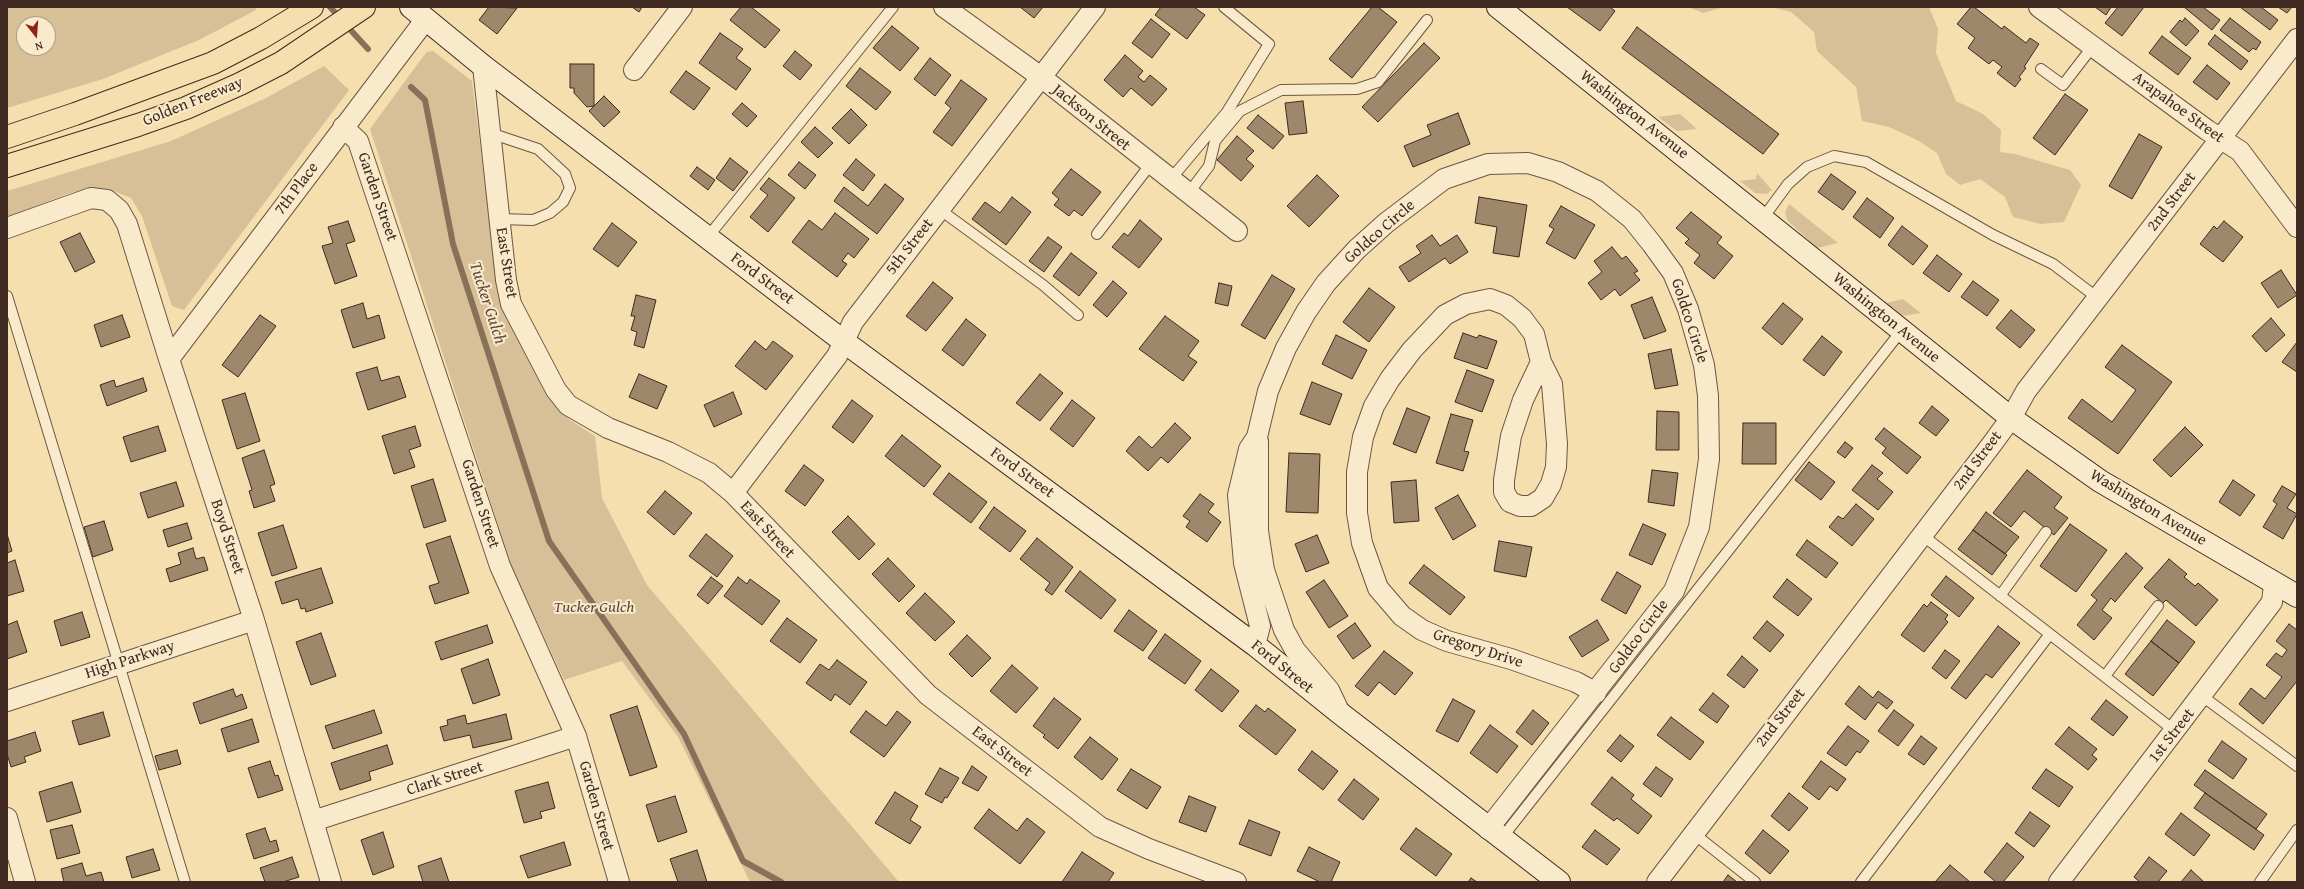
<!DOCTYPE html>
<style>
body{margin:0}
#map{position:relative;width:2304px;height:889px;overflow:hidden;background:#f6dfaf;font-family:"Gentium Book Plus",serif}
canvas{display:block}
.frame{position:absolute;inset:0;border:8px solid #3f2921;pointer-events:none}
.north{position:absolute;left:16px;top:16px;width:40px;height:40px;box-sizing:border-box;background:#f9eacb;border:1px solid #af9d87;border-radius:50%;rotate:163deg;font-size:11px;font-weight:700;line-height:16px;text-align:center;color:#3f2921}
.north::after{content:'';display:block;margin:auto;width:14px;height:18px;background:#8f2418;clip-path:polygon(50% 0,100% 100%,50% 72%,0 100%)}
</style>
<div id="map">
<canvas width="2304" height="889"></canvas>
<div class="frame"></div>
<div class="north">N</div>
</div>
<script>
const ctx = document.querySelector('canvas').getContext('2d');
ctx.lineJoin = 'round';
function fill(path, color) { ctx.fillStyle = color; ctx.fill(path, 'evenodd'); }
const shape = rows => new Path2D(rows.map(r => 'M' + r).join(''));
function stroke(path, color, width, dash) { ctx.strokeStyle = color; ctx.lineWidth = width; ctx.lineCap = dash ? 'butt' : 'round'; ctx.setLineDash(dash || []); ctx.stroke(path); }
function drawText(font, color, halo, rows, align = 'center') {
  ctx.font = font + ' "Gentium Book Plus",serif'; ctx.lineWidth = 4; ctx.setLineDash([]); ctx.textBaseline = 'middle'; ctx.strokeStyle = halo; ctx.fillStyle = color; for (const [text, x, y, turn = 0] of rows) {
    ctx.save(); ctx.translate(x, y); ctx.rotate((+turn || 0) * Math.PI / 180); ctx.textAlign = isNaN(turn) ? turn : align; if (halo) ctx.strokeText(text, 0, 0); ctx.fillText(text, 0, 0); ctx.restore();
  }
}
fill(shape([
 [7,7,255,7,256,10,199,40,103,79,7,108],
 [24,24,48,24,48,48,24,48],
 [1688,7,1724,7,1703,13],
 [1770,7,1929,7,1938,29,1936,53,1956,101,1983,114,2001,130,2000,152,2015,154,2070,170,2081,185,2064,222,2041,224,2013,217,2005,197,1980,179,1960,185,1946,174,1937,153,1917,140,1889,127,1862,121,1856,87,1817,51,1814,32,1791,12],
 [433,51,472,81,499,297,503,309,552,401,570,420,595,436,602,498,647,585,899,882,750,882,678,737,622,661,564,680,510,562,370,129,419,62,427,52],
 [324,66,349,90,184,310,172,306,142,216,131,198,109,189,90,188,67,194,7,218,7,191,171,141,266,98],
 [1680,114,1697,129,1677,131,1658,117],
 [1757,173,1772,190,1767,194,1755,193,1740,181,1756,179],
 [1789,204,1838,243,1817,248,1787,220,1785,212],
 [1903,299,1921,313,1902,316,1886,303]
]), '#d7c097');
stroke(shape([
 [330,7,340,18],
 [346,25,368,49],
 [411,87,425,100,453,244,549,541,684,734,743,861,781,882]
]), '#887159', 6);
const building = shape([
 [489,7,517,8,497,34,479,20,489,7],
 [632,7,642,7,639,12,632,7],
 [741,7,751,7,780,30,765,48,730,20,741,7],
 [1020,7,1043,7,1034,18,1020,7],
 [1161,7,1194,7,1205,15,1187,39,1155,15,1161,7],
 [1372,7,1378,7,1397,22,1352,78,1329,59,1372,7],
 [1567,7,1610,7,1615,11,1600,31,1567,7],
 [1971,7,1974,7,2002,29,2004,26,2026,43,2030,38,2039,44,2024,67,2026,68,2019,77,2021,79,2015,87,1997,73,2002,67,1993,60,1989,64,1968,48,1975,38,1957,24,1971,7],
 [2095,7,2111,7,2106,15,2095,7],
 [2118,7,2144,7,2122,36,2105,23,2118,7],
 [2184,7,2203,7,2220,20,2212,30,2184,7],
 [2240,7,2261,7,2278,20,2270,30,2240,7],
 [2278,7,2292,7,2287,13,2278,7],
 [2185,18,2199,31,2186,46,2170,32,2180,20,2182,22,2185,18],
 [2230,18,2261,42,2256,50,2253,48,2249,52,2220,30,2230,18],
 [1151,19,1170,34,1152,58,1132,43,1151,19],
 [892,26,919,48,900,71,873,48,892,26],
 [1637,27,1779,134,1763,154,1622,48,1637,27],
 [720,33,743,49,736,58,751,69,736,90,699,63,720,33],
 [2215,35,2248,61,2241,70,2208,44,2215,35],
 [2162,36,2191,58,2178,75,2149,53,2162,36],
 [1424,43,1440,58,1378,122,1362,107,1424,43],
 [795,51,812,65,800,80,783,66,795,51],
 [1125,55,1143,71,1138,77,1144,82,1150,75,1167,89,1152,106,1131,88,1123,97,1104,80,1125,55],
 [930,58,951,75,935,96,914,79,930,58],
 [570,64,594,64,594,106,587,107,574,93,574,88,570,88,570,64],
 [2207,65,2230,83,2217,100,2193,82,2207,65],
 [860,68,891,92,876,110,846,86,860,68],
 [686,71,710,88,694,110,670,92,686,71],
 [961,80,987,99,952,146,933,132,951,108,945,103,961,80],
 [2065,94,2088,110,2055,155,2033,138,2065,94],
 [604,96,620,112,604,127,589,111,604,96],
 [1303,101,1307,133,1289,135,1285,103,1303,101],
 [742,103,757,116,747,127,732,114,742,103],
 [851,109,867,125,849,144,832,128,851,109],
 [1458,113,1470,144,1413,167,1404,146,1431,135,1427,125,1458,113],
 [1258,115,1284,136,1273,149,1247,128,1258,115],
 [815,127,833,143,818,158,801,142,815,127],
 [2139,134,2162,147,2132,199,2109,186,2139,134],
 [1237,136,1254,151,1246,159,1254,166,1241,181,1217,160,1237,136],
 [730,158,748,172,733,191,716,178,730,158],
 [856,159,875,175,863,191,843,175,856,159],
 [799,162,816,175,805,189,788,175,799,162],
 [697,167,715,180,708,190,690,176,697,167],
 [1071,169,1101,192,1082,216,1074,210,1069,216,1054,205,1059,199,1052,193,1071,169],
 [1831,174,1856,192,1843,210,1818,192,1831,174],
 [1317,175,1339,196,1309,227,1287,206,1317,175],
 [769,178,795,198,768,232,750,217,768,195,760,189,769,178],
 [885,184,904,199,877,234,834,201,844,187,868,206,885,184],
 [1012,197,1031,212,1006,245,972,219,985,202,1000,213,1012,197],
 [1479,197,1527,205,1519,257,1493,253,1497,227,1475,223,1479,197],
 [1867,198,1894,218,1880,238,1853,217,1867,198],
 [1561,206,1595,225,1575,259,1546,243,1554,229,1549,226,1561,206],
 [1691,212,1722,237,1717,243,1733,256,1714,279,1694,263,1700,255,1685,243,1689,239,1676,228,1691,212],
 [835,213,869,239,854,258,848,253,842,261,847,264,837,277,792,242,809,220,822,230,835,213],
 [1140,220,1162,239,1139,268,1112,247,1124,233,1128,236,1140,220],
 [348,221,355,241,346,244,357,276,335,284,322,246,333,243,328,227,348,221],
 [2224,221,2243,237,2223,262,2200,244,2214,226,2217,229,2224,221],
 [612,223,637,242,618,267,593,249,612,223],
 [1902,226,1928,246,1913,265,1888,245,1902,226],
 [80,233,95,262,75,272,60,242,80,233],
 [1432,235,1440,246,1457,235,1468,252,1450,264,1445,258,1409,282,1399,267,1421,253,1416,246,1432,235],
 [1048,237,1062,247,1044,272,1029,261,1048,237],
 [1612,247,1622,259,1626,256,1638,271,1634,273,1640,280,1620,296,1615,289,1601,300,1588,283,1602,272,1594,261,1612,247],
 [1071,253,1097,273,1079,296,1053,276,1071,253],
 [1937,255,1962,274,1949,292,1923,273,1937,255],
 [2281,270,2297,295,2278,308,2261,283,2281,270],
 [1272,275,1295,289,1265,339,1241,325,1272,275],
 [1113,281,1127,293,1107,317,1093,305,1113,281],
 [1973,281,1999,300,1987,316,1961,297,1973,281],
 [933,282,953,298,926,331,906,316,933,282],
 [1219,283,1232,286,1228,306,1215,303,1219,283],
 [1369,288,1395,307,1369,342,1343,322,1369,288],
 [636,295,656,300,644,348,634,345,637,332,631,330,635,316,631,316,636,295],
 [1652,297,1666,331,1644,339,1631,305,1652,297],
 [363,303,367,319,379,315,385,338,353,348,341,310,363,303],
 [1783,303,1803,319,1782,345,1762,328,1783,303],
 [2011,310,2035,330,2020,348,1996,328,2011,310],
 [122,315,130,337,101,347,94,325,122,315],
 [260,315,276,326,238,377,222,365,260,315],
 [1165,316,1199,341,1188,356,1197,362,1183,381,1139,349,1165,316],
 [2271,318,2285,335,2266,352,2252,336,2271,318],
 [966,319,986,335,963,366,942,350,966,319],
 [1463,333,1477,338,1479,335,1497,341,1487,369,1454,358,1463,333],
 [1336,335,1367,350,1352,379,1322,364,1336,335],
 [1822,336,1842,352,1824,376,1803,360,1822,336],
 [755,341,766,350,773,341,793,356,766,390,735,366,755,341],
 [2297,342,2297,372,2282,362,2297,342],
 [2122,345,2172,382,2118,454,2068,418,2082,399,2112,422,2136,390,2105,367,2122,345],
 [1671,349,1678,385,1655,389,1648,354,1671,349],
 [377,367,381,381,399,376,406,397,368,410,356,373,377,367],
 [1467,370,1494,380,1482,412,1455,402,1467,370],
 [639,374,667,386,657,409,629,397,639,374],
 [1040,374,1063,393,1040,421,1016,403,1040,374],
 [143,378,147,391,107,406,100,385,114,380,116,387,143,378],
 [1312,382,1342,394,1330,425,1300,414,1312,382],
 [733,392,742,414,714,427,704,405,733,392],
 [245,393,260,441,237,449,222,400,245,393],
 [852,400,873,416,853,443,832,427,852,400],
 [1072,400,1095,418,1073,447,1050,429,1072,400],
 [1932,406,1949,420,1936,436,1919,423,1932,406],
 [1407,408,1430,417,1416,453,1393,444,1407,408],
 [1657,411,1679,412,1679,450,1656,450,1657,411],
 [1451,414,1473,420,1464,451,1469,452,1463,471,1436,463,1451,414],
 [1175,423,1191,438,1168,463,1161,457,1148,471,1126,451,1139,436,1152,448,1175,423],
 [1743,423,1776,423,1776,464,1742,464,1743,423],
 [158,426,166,451,131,462,123,437,158,426],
 [415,426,421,446,409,450,415,467,394,474,382,436,415,426],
 [2185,427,2203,445,2171,477,2153,460,2185,427],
 [1884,428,1921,457,1907,474,1882,453,1886,448,1875,439,1884,428],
 [902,435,941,466,924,487,885,456,902,435],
 [1845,442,1853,448,1845,458,1837,452,1845,442],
 [264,450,275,484,270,486,275,501,254,508,249,491,252,490,242,458,264,450],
 [1289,453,1320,454,1318,513,1286,512,1289,453],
 [1809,462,1835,482,1821,500,1795,480,1809,462],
 [804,465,824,480,805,506,785,491,804,465],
 [1872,465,1883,473,1877,479,1893,492,1878,510,1852,490,1872,465],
 [1652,470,1678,473,1674,506,1648,502,1652,470],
 [2027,470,2062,497,2054,508,2068,518,2054,535,2024,511,2011,527,1993,513,2027,470],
 [949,473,987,502,971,523,933,494,949,473],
 [433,479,446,521,424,528,411,486,433,479],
 [1416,480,1419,521,1394,523,1391,482,1416,480],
 [2233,480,2255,495,2240,516,2219,502,2233,480],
 [176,482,184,506,148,518,140,493,176,482],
 [2282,486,2296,494,2287,508,2297,514,2283,539,2263,527,2277,504,2273,501,2282,486],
 [665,491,692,513,674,535,647,512,665,491],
 [1200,494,1214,504,1208,512,1221,522,1207,542,1186,527,1190,521,1183,516,1200,494],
 [1458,495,1476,526,1453,540,1435,508,1458,495],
 [1856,504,1874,519,1852,546,1829,527,1838,516,1843,519,1856,504],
 [994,507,1026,531,1010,552,979,528,994,507],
 [1986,512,2019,537,2005,554,1973,530,1986,512],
 [848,516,875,544,859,560,832,532,848,516],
 [104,521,113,550,93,557,84,527,104,521],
 [187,523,192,539,168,547,163,530,187,523],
 [1643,524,1666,534,1652,565,1629,555,1643,524],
 [2070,524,2107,550,2076,592,2040,566,2070,524],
 [283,525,297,568,272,576,258,533,283,525],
 [1973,530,2007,555,1992,575,1958,549,1973,530],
 [7,534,12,551,7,553,7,534],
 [706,534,733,556,717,577,689,556,706,534],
 [1317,535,1329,563,1306,572,1295,544,1317,535],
 [450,536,469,593,435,604,429,586,439,583,426,544,450,536],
 [1037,538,1073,567,1052,595,1045,590,1050,583,1020,559,1037,538],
 [1807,540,1838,563,1826,578,1796,555,1807,540],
 [1499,541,1532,547,1526,577,1494,571,1499,541],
 [193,548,196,559,204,557,208,570,170,582,166,569,181,564,178,553,193,548],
 [2126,553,2143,568,2115,602,2111,598,2102,610,2112,618,2094,640,2077,625,2097,600,2091,595,2126,553],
 [888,558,915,586,899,602,872,574,888,558],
 [2169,559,2187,574,2184,577,2195,586,2198,583,2218,600,2196,626,2166,600,2163,603,2144,587,2169,559],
 [15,560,24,591,7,596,7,563,15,560],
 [1424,565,1465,597,1450,615,1409,583,1424,565],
 [321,568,333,603,306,612,305,608,301,609,298,599,282,604,275,582,321,568],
 [1080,571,1116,600,1101,619,1065,591,1080,571],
 [1617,572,1641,586,1626,614,1601,600,1617,572],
 [1946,576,1974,598,1959,617,1931,595,1946,576],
 [711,577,723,586,708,604,697,595,711,577],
 [738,577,747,584,750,579,780,601,762,625,724,596,738,577],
 [1787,579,1812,599,1798,616,1773,597,1787,579],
 [1324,580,1348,616,1329,628,1306,592,1324,580],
 [925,593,955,622,935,641,906,613,925,593],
 [1931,602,1948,615,1945,619,1948,622,1924,652,1901,635,1924,604,1927,607,1931,602],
 [1129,610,1157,631,1143,651,1114,631,1129,610],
 [82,612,90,637,61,646,54,621,82,612],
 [787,618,817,640,800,663,770,641,787,618],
 [1597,620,1609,640,1582,657,1569,637,1597,620],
 [2167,620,2195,642,2179,663,2151,641,2167,620],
 [17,621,27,652,7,659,7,625,17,621],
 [1767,621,1784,635,1770,652,1753,638,1767,621],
 [1355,623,1371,646,1353,659,1337,636,1355,623],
 [2289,624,2297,630,2297,681,2263,724,2239,704,2251,688,2265,699,2282,677,2266,665,2276,653,2282,657,2287,650,2276,641,2289,624],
 [487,625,493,643,441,660,435,642,487,625],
 [1998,626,2020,643,1992,678,1986,674,1966,699,1951,688,1998,626],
 [321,633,336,676,311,685,296,642,321,633],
 [1165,634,1201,661,1185,684,1148,658,1165,634],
 [967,635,991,658,972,677,949,654,967,635],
 [2151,641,2179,663,2153,696,2125,674,2151,641],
 [1945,650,1960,661,1946,679,1932,668,1945,650],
 [1384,651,1413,673,1395,695,1379,682,1368,696,1355,686,1384,651],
 [1742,656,1758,670,1744,688,1727,675,1742,656],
 [488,659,500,695,473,704,461,669,488,659],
 [837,660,867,682,850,705,835,694,831,701,806,683,820,664,829,670,837,660],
 [1012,665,1038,688,1016,713,990,691,1012,665],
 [1211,669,1239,691,1222,712,1195,690,1211,669],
 [1859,686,1873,698,1878,691,1893,702,1887,709,1878,702,1865,720,1845,704,1859,686],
 [233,689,236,697,242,694,247,708,200,724,193,703,233,689],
 [1713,693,1729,706,1717,723,1699,710,1713,693],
 [1054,698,1081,719,1058,749,1043,737,1045,735,1033,726,1054,698],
 [1453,699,1475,711,1458,742,1436,731,1453,699],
 [2106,700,2128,717,2113,736,2091,719,2106,700],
 [1256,705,1265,712,1268,708,1296,730,1276,755,1239,726,1256,705],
 [637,706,657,767,630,776,610,715,637,706],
 [374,710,382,733,333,749,325,726,374,710],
 [1533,710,1549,723,1532,745,1516,732,1533,710],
 [1894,710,1914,725,1898,746,1878,731,1894,710],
 [866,711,886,726,897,711,911,722,884,757,850,732,866,711],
 [103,712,110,736,79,745,72,721,103,712],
 [506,714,512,739,473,748,470,735,444,741,440,727,448,725,447,720,465,715,467,724,506,714],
 [1671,717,1704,742,1690,760,1657,735,1671,717],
 [252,719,259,742,228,752,221,729,252,719],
 [1490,725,1518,746,1497,773,1470,753,1490,725],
 [1848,726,1869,741,1860,753,1857,751,1846,766,1827,753,1848,726],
 [2069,727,2097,749,2092,755,2097,759,2088,770,2055,744,2069,727],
 [35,732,41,751,24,757,26,762,11,767,7,754,7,741,35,732],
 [1620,735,1634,746,1621,762,1607,751,1620,735],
 [1921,736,1937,748,1924,765,1908,754,1921,736],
 [1090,737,1118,759,1102,780,1074,757,1090,737],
 [2222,741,2247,759,2233,779,2208,761,2222,741],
 [387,745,393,764,369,772,371,780,340,790,331,763,387,745],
 [177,750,181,764,159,770,155,756,177,750],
 [1312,751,1338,771,1323,790,1298,770,1312,751],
 [270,761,275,776,278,775,283,790,258,798,248,768,270,761],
 [1821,761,1846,779,1837,791,1830,786,1819,800,1802,787,1821,761],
 [972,766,987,777,978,791,962,783,972,766],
 [1656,767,1673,779,1661,797,1643,784,1656,767],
 [940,768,959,778,947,798,945,797,942,803,925,794,940,768],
 [1131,769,1161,787,1147,809,1117,790,1131,769],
 [2046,769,2073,787,2059,807,2032,788,2046,769],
 [2205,770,2267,814,2256,829,2194,785,2205,770],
 [1612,777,1634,795,1631,799,1652,816,1638,834,1617,818,1614,821,1591,804,1612,777],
 [1354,779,1379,799,1363,820,1338,800,1354,779],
 [72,782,81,812,47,822,39,792,72,782],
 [548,782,555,808,540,812,542,818,524,823,515,791,548,782],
 [895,792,918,806,910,820,921,827,910,844,875,823,895,792],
 [1789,793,1808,808,1789,831,1771,816,1789,793],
 [2205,793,2264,835,2254,850,2194,808,2205,793],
 [675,796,687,832,658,842,646,805,675,796],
 [1189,796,1216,807,1206,832,1179,822,1189,796],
 [989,809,1017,831,1027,818,1045,832,1020,864,974,828,989,809],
 [2030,812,2050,826,2034,847,2015,833,2030,812],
 [2181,813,2210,835,2194,856,2165,834,2181,813],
 [1249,820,1280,832,1271,856,1239,844,1249,820],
 [72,825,80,853,57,859,50,830,72,825],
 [265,828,270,842,276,840,279,851,254,859,246,834,265,828],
 [1416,828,1452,854,1436,876,1400,849,1416,828],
 [1595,830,1620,849,1607,865,1582,847,1595,830],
 [1763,830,1789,851,1770,874,1745,853,1763,830],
 [383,832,394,867,373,875,361,840,383,832],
 [564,842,571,865,528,878,520,856,564,842],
 [2007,843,2024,857,2003,882,1996,882,1984,872,2007,843],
 [1309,847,1340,862,1331,882,1320,882,1297,871,1309,847],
 [153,849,160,870,132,878,126,857,153,849],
 [697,850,707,882,678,882,670,859,697,850],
 [1082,852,1114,873,1108,882,1062,882,1082,852],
 [292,857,299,877,283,882,265,882,260,868,292,857],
 [2149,857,2167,871,2158,882,2140,882,2134,877,2149,857],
 [441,858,449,882,423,882,418,866,441,858],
 [82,863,86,876,101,872,104,882,64,882,61,869,82,863],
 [1950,865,1970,882,1935,882,1950,865],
 [2191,870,2204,882,2181,882,2191,870],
 [1728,875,1737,882,1723,882,1728,875],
 [1471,878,1477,882,1468,882,1471,878]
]);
fill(building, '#9e886b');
stroke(building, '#3f2921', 1);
const lane = shape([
 [2041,69,2063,85,2093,46],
 [490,133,538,149,565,174,570,188,563,202,550,213,533,220,499,219],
 [1170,180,1227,112,1269,44,1224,7],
 [1188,194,1209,166,1215,141,1240,111,1281,90,1357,89,1378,82,1427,20],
 [939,209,1043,285,1078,315],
 [1763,218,1788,184,1807,167,1834,156,1866,162,1993,235,2053,264,2099,299],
 [1097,234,1150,165],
 [707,238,893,7],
 [7,296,185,882],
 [1922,535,2175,731],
 [2000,596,2046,532],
 [2105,676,2158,606],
 [2202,696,2297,766],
 [1693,833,1755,882],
 [1501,839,1902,330],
 [1861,882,2050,634],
 [2260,882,2297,830]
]);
const street = shape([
 [944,7,1041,77,1237,231],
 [2039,7,2207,130,2240,151,2297,227],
 [483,66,506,280,511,304,556,390,568,405,608,428,668,452,709,473,733,493,928,695,1100,827,1149,849,1236,882],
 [634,70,682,7],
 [343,127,358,141,500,566,576,736,619,882],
 [7,228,91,198,107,200,119,210,127,224,169,359,254,620,331,882],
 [169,359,426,19],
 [1541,362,1523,400,1511,436,1504,480,1504,492,1510,502,1520,506,1531,506,1543,498,1551,484,1556,467,1557,444,1552,384,1541,362,1534,334,1522,318,1506,305,1490,299,1466,304,1445,315,1412,350,1390,379,1374,406,1363,437,1357,472,1357,513,1362,543,1378,588,1402,616,1422,630,1447,641,1511,659,1576,682,1596,693],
 [1258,441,1258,531,1264,570,1284,630,1295,650,1329,690,1340,713],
 [733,493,837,356,853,322,1095,7],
 [1255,645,1260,626,1244,563,1238,495,1249,449,1257,437,1268,391,1286,348,1306,312,1326,283,1357,249,1386,223,1444,179,1488,164,1528,163,1558,172,1597,191,1632,219,1652,244,1673,273,1688,309,1704,365,1708,396,1709,459,1699,527,1674,591,1488,829],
 [7,701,254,620],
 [7,818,25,882],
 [313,821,576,736],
 [1657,882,1992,444,2011,418,2026,391,2297,39],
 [2059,882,2272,602,2274,585]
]);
const secondary = shape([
 [411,7,483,66,843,341,1255,645,1341,714,1559,882],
 [1498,7,2011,418,2100,481,2297,596]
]);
const highway = shape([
 [7,137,75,114,213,63,261,38,312,7],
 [7,166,138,125,186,108,240,84,281,63,364,7]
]);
stroke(lane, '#6d5644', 12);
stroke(street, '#6d5644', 22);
stroke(secondary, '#3f2921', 24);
stroke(highway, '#3f2921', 24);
stroke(lane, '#f9eacb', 10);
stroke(street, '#f9eacb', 20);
stroke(secondary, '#f9eacb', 22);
stroke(highway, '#f6dfaf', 22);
drawText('16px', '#3f2921', '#f9eacb', [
 ["Golden Freeway",193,102,-22],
 ["Arapahoe Street",2178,108,36],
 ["Washington Avenue",1634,115,38],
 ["Jackson Street",1091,118,39],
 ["7th Place",297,189,-53],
 ["Garden Street",377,197,71],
 ["2nd Street",2172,202,-53],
 ["Goldco Circle",1380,232,-41],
 ["5th Street",910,247,-52],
 ["East Street",506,263,81],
 ["Ford Street",762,279,37],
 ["Washington Avenue",1886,318,39],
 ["Goldco Circle",1689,321,72],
 ["2nd Street",1978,461,-53],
 ["Ford Street",1022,473,36],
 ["Garden Street",480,504,72],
 ["Washington Avenue",2148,508,31],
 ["East Street",767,530,47],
 ["Boyd Street",227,537,72],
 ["Goldco Circle",1639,637,-53],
 ["Gregory Drive",1478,649,18],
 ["High Parkway",130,660,-18],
 ["Ford Street",1282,667,39],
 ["2nd Street",1781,718,-52],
 ["1st Street",2172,736,-52],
 ["East Street",1002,752,38],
 ["Clark Street",445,779,-18],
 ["Garden Street",596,806,74]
]);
drawText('italic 16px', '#5d4739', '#f9eacb', [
 ["Tucker Gulch",594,608]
]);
drawText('italic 17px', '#634d3d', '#f9eacb', [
 ["Tucker Gulch",487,303,72]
]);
</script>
